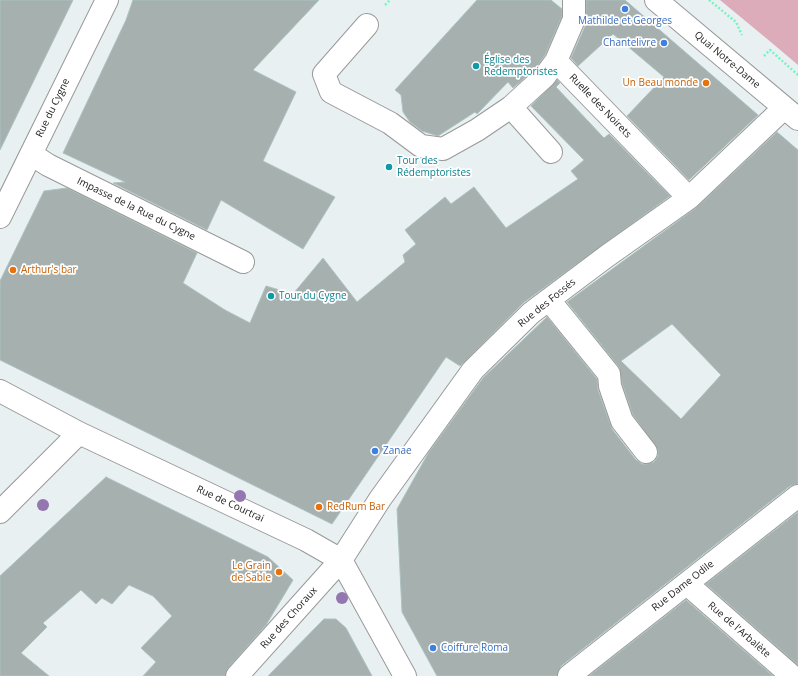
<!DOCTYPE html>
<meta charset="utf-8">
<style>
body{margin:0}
canvas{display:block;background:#e9f0f1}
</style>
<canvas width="798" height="676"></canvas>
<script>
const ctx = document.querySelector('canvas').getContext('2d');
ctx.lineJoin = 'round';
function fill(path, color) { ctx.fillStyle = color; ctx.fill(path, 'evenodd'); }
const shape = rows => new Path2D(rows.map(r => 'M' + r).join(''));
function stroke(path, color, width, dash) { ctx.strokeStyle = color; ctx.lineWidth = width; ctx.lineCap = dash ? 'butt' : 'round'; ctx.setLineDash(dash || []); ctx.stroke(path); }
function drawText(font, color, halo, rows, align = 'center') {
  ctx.font = font + ' "Open Sans",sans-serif'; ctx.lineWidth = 3.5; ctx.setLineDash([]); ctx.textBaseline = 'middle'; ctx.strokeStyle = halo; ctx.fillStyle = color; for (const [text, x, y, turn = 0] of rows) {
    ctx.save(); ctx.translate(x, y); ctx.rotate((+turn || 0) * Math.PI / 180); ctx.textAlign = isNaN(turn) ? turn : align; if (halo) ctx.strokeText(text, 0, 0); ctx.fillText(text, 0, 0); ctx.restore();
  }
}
fill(shape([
 [720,0,798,0,798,65,772,43]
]), '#dcacba');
const building = shape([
 [0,0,73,0,0,150,0,0],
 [133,0,319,0,253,70,296,92,263,161,335,197,303,249,221,200,207,230,113,183,125,182,63,153,126,20,133,0],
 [477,0,551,0,562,9,562,16,545,55,536,68,513,88,508,82,477,114,475,112,438,136,422,131,410,122,403,112,401,95,395,90,477,0],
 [586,0,625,0,758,115,689,180,627,116,664,77,613,34,578,66,571,58,586,24,586,0],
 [557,80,560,83,556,87,604,138,609,134,670,196,523,303,460,366,446,357,332,524,0,360,0,281,44,191,67,188,197,253,183,283,225,310,250,323,266,286,293,294,323,258,357,302,405,262,403,255,416,244,405,230,445,197,451,204,474,187,506,228,578,179,571,171,584,160,531,106,557,80],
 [777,132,798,150,798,484,790,486,561,666,557,676,437,676,402,612,397,509,429,452,483,378,547,317,597,379,598,390,612,429,636,460,642,464,647,464,654,462,658,456,658,450,633,415,622,383,619,367,567,302,696,208,777,132],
 [672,324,721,375,681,419,621,361,672,324],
 [106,477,268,557,293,580,266,625,228,668,225,676,143,676,156,662,141,648,172,616,153,596,129,585,112,604,102,598,96,604,81,590,43,623,47,627,21,653,49,676,0,676,0,576,106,477],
 [798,512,798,665,706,584,798,512],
 [686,600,773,676,589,676,686,600],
 [324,619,336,619,346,628,372,676,268,676,324,619]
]);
fill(building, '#a5b0af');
stroke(building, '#acc3c1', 1);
const minor = shape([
 [574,0,574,19,556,61,689,198],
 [656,0,798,119],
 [367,25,324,74,331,92,390,123,421,146,443,149,477,130,511,107,545,76,556,61],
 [511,107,551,152],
 [31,154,48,165,243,262],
 [0,217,107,0],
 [549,300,609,374,610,386,622,421,646,452],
 [0,391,79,433,306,540,341,560,405,676],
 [0,512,79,433],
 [687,584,792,676],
 [237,676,341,560,380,499,473,370,531,313,607,256,689,198,784,108],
 [569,676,798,496]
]);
stroke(minor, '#999', 24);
stroke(shape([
 [709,0,736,22,742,35],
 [385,5,390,0],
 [764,56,770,50,798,75]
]), '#78f3c0', 2.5, [2, 2]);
stroke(minor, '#fff', 22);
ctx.fillStyle = '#9476b1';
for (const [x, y] of [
 [240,496],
 [43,505],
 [342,598]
]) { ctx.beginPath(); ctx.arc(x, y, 6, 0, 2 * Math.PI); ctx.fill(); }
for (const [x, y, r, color] of [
 [625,9,4,"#3f7fe0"],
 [664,43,4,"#3f7fe0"],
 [476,66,4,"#0f9aa8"],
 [706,83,4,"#e8710a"],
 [389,167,4,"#0f9aa8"],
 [13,270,4,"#e8710a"],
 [271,296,4,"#0f9aa8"],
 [375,451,4,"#3f7fe0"],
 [319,507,4,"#e8710a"],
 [279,572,4,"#e8710a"],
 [433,648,4,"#3f7fe0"]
]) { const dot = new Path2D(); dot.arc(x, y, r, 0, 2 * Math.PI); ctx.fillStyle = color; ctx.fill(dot); stroke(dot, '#fff', 1.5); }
drawText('10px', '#366cbe', '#fff', [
 ["Mathilde et Georges",625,21,"center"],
 ["Chantelivre",656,43,"right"],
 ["Zanae",383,451],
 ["Coiffure Roma",441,648]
], 'left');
drawText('10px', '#0d838f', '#fff', [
 ["Église des",484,60],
 ["Redemptoristes",484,72],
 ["Tour des",397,161],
 ["Rédemptoristes",397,173],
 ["Tour du Cygne",279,296]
], 'left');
drawText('10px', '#222', '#fff', [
 ["Quai Notre-Dame",727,60,40],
 ["Ruelle des Noirets",600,106,46],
 ["Rue du Cygne",53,108,-64],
 ["Impasse de la Rue du Cygne",136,209,26],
 ["Rue des Fossés",547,303,-39],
 ["Rue de Courtrai",230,504,25],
 ["Rue Dame Odile",683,586,-38],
 ["Rue des Choraux",289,618,-48],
 ["Rue de l'Arbalète",739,630,41]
]);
drawText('10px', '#c56008', '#fff', [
 ["Un Beau monde",698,83],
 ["Arthur's bar",21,270,"left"],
 ["RedRum Bar",327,507,"left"],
 ["Le Grain",271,566],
 ["de Sable",271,578]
], 'right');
</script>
